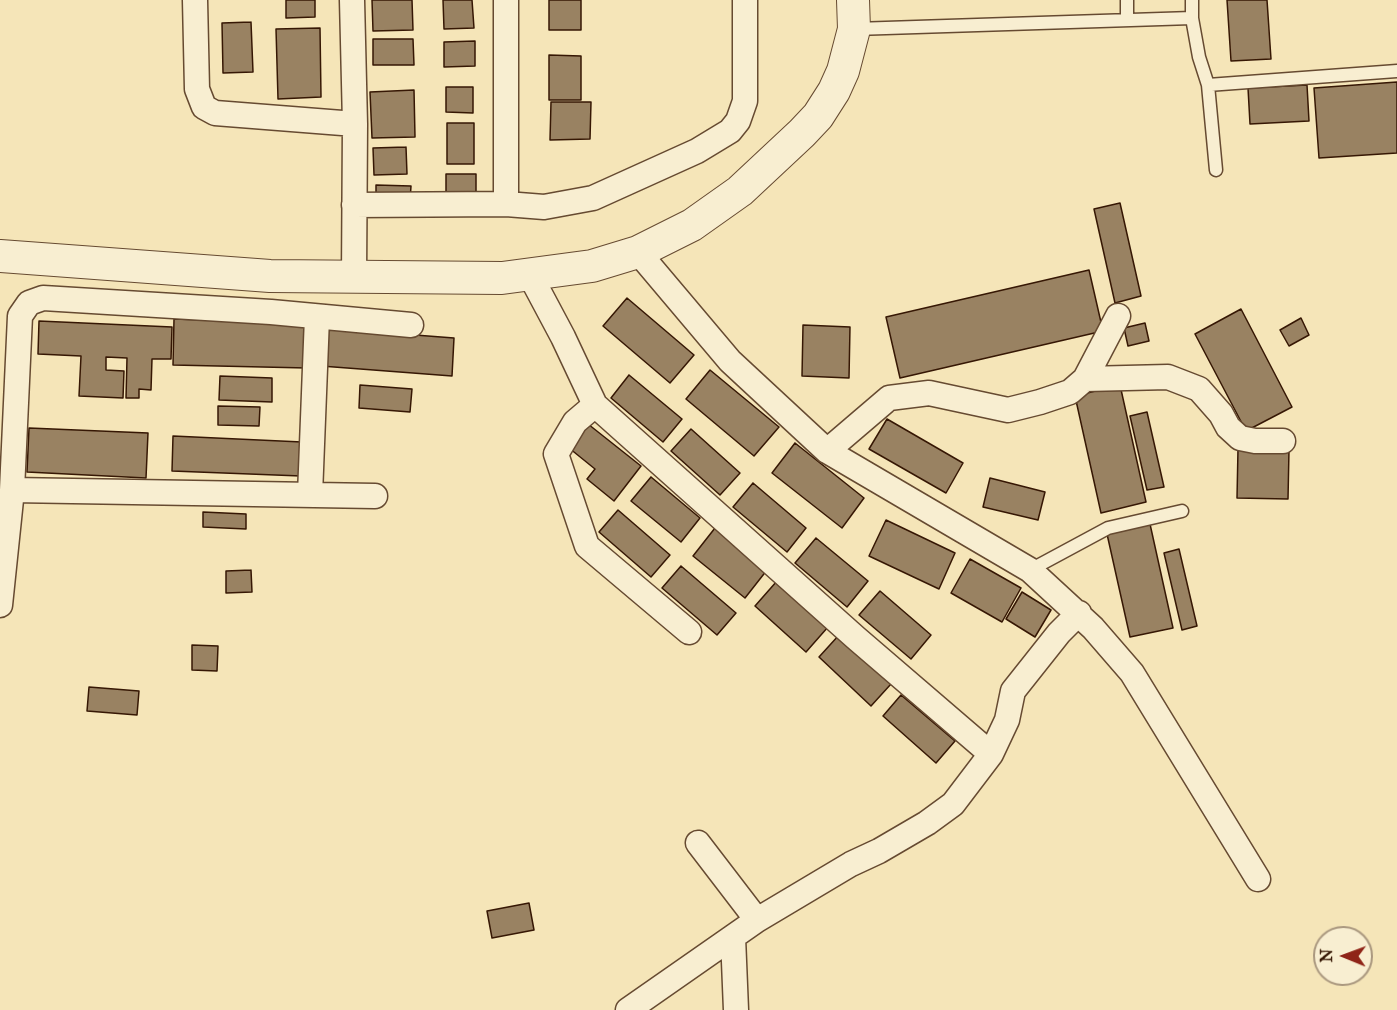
<!DOCTYPE html>
<style>
body{margin:0}
#map{position:relative;width:1397px;height:1010px;overflow:hidden;background:#f5e5b8;font-family:"IM FELL Great Primer",serif}
canvas{display:block}
.north{position:absolute;left:1313px;top:926px;width:60px;height:60px;box-sizing:border-box;background:#f8eed1;border:2px solid #aa987f;border-radius:50%;rotate:271deg;font-size:16px;font-weight:700;line-height:24px;text-align:center;color:#361704}
.north::after{content:'';display:block;margin:auto;width:21px;height:27px;background:#8f2418;clip-path:polygon(50% 0,100% 100%,50% 72%,0 100%)}
</style>
<div id="map">
<canvas width="1397" height="1010"></canvas>
<div class="north">N</div>
</div>
<script>
const ctx = document.querySelector('canvas').getContext('2d');
ctx.lineJoin = 'round';
function fill(path, color) { ctx.fillStyle = color; ctx.fill(path, 'evenodd'); }
const shape = rows => new Path2D(rows.map(r => 'M' + r).join(''));
function stroke(path, color, width, dash) { ctx.strokeStyle = color; ctx.lineWidth = width; ctx.lineCap = dash ? 'butt' : 'round'; ctx.setLineDash(dash || []); ctx.stroke(path); }
const building = shape([
 [286,0,315,0,315,17,286,18,286,0],
 [372,0,412,0,413,30,373,31,372,0],
 [443,0,472,0,474,28,444,29,443,0],
 [549,0,581,0,581,30,549,30,549,0],
 [1227,0,1267,0,1271,59,1231,61,1227,0],
 [251,22,253,72,223,73,222,23,251,22],
 [320,28,321,97,278,99,276,29,320,28],
 [373,39,413,39,414,65,373,65,373,39],
 [475,41,475,66,444,67,444,42,475,41],
 [549,55,581,56,581,100,549,100,549,55],
 [1397,82,1397,153,1319,158,1314,88,1397,82],
 [1307,85,1309,121,1250,124,1248,88,1307,85],
 [446,87,473,87,473,113,446,112,446,87],
 [414,90,415,137,372,138,370,92,414,90],
 [551,102,591,102,590,139,550,140,551,102],
 [447,123,474,123,474,164,447,164,447,123],
 [406,147,407,174,374,175,373,148,406,147],
 [446,174,476,174,476,200,446,200,446,174],
 [376,185,411,186,410,201,376,200,376,185],
 [1120,203,1141,296,1115,303,1094,209,1120,203],
 [1089,270,1103,331,900,378,886,317,1089,270],
 [627,298,694,355,670,383,603,326,627,298],
 [1241,309,1292,407,1246,431,1195,334,1241,309],
 [1301,318,1309,335,1289,346,1280,330,1301,318],
 [174,319,309,323,307,368,173,365,174,319],
 [39,321,172,327,171,359,152,359,151,390,139,389,139,398,126,398,127,358,106,357,106,370,124,371,123,398,79,396,81,356,38,354,39,321],
 [1145,323,1149,341,1128,346,1124,328,1145,323],
 [803,325,850,327,849,378,802,376,803,325],
 [324,328,454,338,452,376,321,366,324,328],
 [710,370,779,427,754,456,686,399,710,370],
 [629,375,682,419,663,442,611,398,629,375],
 [220,376,272,378,272,402,219,400,220,376],
 [360,385,412,389,410,412,359,408,360,385],
 [1120,385,1146,502,1101,513,1075,396,1120,385],
 [218,406,260,407,259,426,218,425,218,406],
 [1147,412,1164,487,1147,490,1130,416,1147,412],
 [887,419,963,463,946,493,869,449,887,419],
 [588,424,641,466,614,501,587,479,595,469,569,448,588,424],
 [29,428,148,433,146,478,27,472,29,428],
 [691,429,740,473,720,495,671,451,691,429],
 [173,436,302,442,301,476,172,471,173,436],
 [795,443,864,498,842,528,772,473,795,443],
 [1238,449,1289,450,1288,499,1237,498,1238,449],
 [651,477,700,518,681,542,631,501,651,477],
 [990,478,1045,492,1038,520,983,507,990,478],
 [753,483,806,528,787,552,733,507,753,483],
 [618,510,670,555,651,577,599,532,618,510],
 [203,512,246,514,246,529,203,527,203,512],
 [886,520,955,553,939,589,869,556,886,520],
 [1150,524,1173,628,1130,637,1107,534,1150,524],
 [715,528,767,570,745,598,693,556,715,528],
 [816,538,868,581,847,607,795,563,816,538],
 [1179,549,1197,626,1182,630,1164,553,1179,549],
 [970,559,1021,588,1002,622,951,593,970,559],
 [681,566,736,613,717,635,662,588,681,566],
 [251,570,252,592,226,593,226,571,251,570],
 [777,581,828,627,806,652,755,606,777,581],
 [880,591,931,635,911,659,859,615,880,591],
 [1022,592,1051,610,1035,637,1006,619,1022,592],
 [839,635,891,684,871,706,819,657,839,635],
 [192,645,218,646,217,671,192,670,192,645],
 [89,687,139,691,137,715,87,711,89,687],
 [901,695,955,741,936,763,883,716,901,695],
 [529,903,534,930,492,938,487,911,529,903]
]);
fill(building, '#998262');
stroke(building, '#361704', 1.5);
const service = shape([
 [1127,0,1127,19],
 [1192,0,1192,18,1199,57,1208,85,1397,71],
 [855,29,1192,18],
 [1208,85,1216,170],
 [1030,570,1108,528,1182,511]
]);
const minor = shape([
 [195,0,197,89,204,107,215,113,355,124],
 [352,0,355,124,354,277],
 [506,0,506,204],
 [354,205,506,204,544,207,593,198,697,151,730,131,738,121,745,101,745,0],
 [638,252,730,361,827,451,1030,570,1093,628,1132,673,1258,879],
 [530,275,563,337,595,405,856,638,991,754],
 [1085,379,1168,377,1199,389,1221,414,1228,427,1240,438,1255,441,1283,441],
 [595,405,575,422,556,454,587,546,689,632],
 [827,451,889,398,929,393,1008,410,1040,402,1070,392,1085,379,1118,316],
 [310,495,317,317],
 [375,496,12,490,20,316,29,303,43,298,271,312,411,325],
 [0,605,12,490],
 [698,843,757,920],
 [733,937,736,1010],
 [628,1010,757,920,851,864,879,851,927,823,953,804,991,754,1007,720,1013,691,1059,633,1079,613]
]);
const tertiary = shape([
 [0,256,270,276,502,278,592,266,638,252,692,225,740,191,802,133,818,116,834,91,843,71,854,29,853,0]
]);
stroke(service, '#664a31', 15);
stroke(minor, '#664a31', 27);
stroke(tertiary, '#664a31', 34);
stroke(service, '#f8eed1', 12);
stroke(minor, '#f8eed1', 24);
stroke(tertiary, '#f8eed1', 32);
</script>
